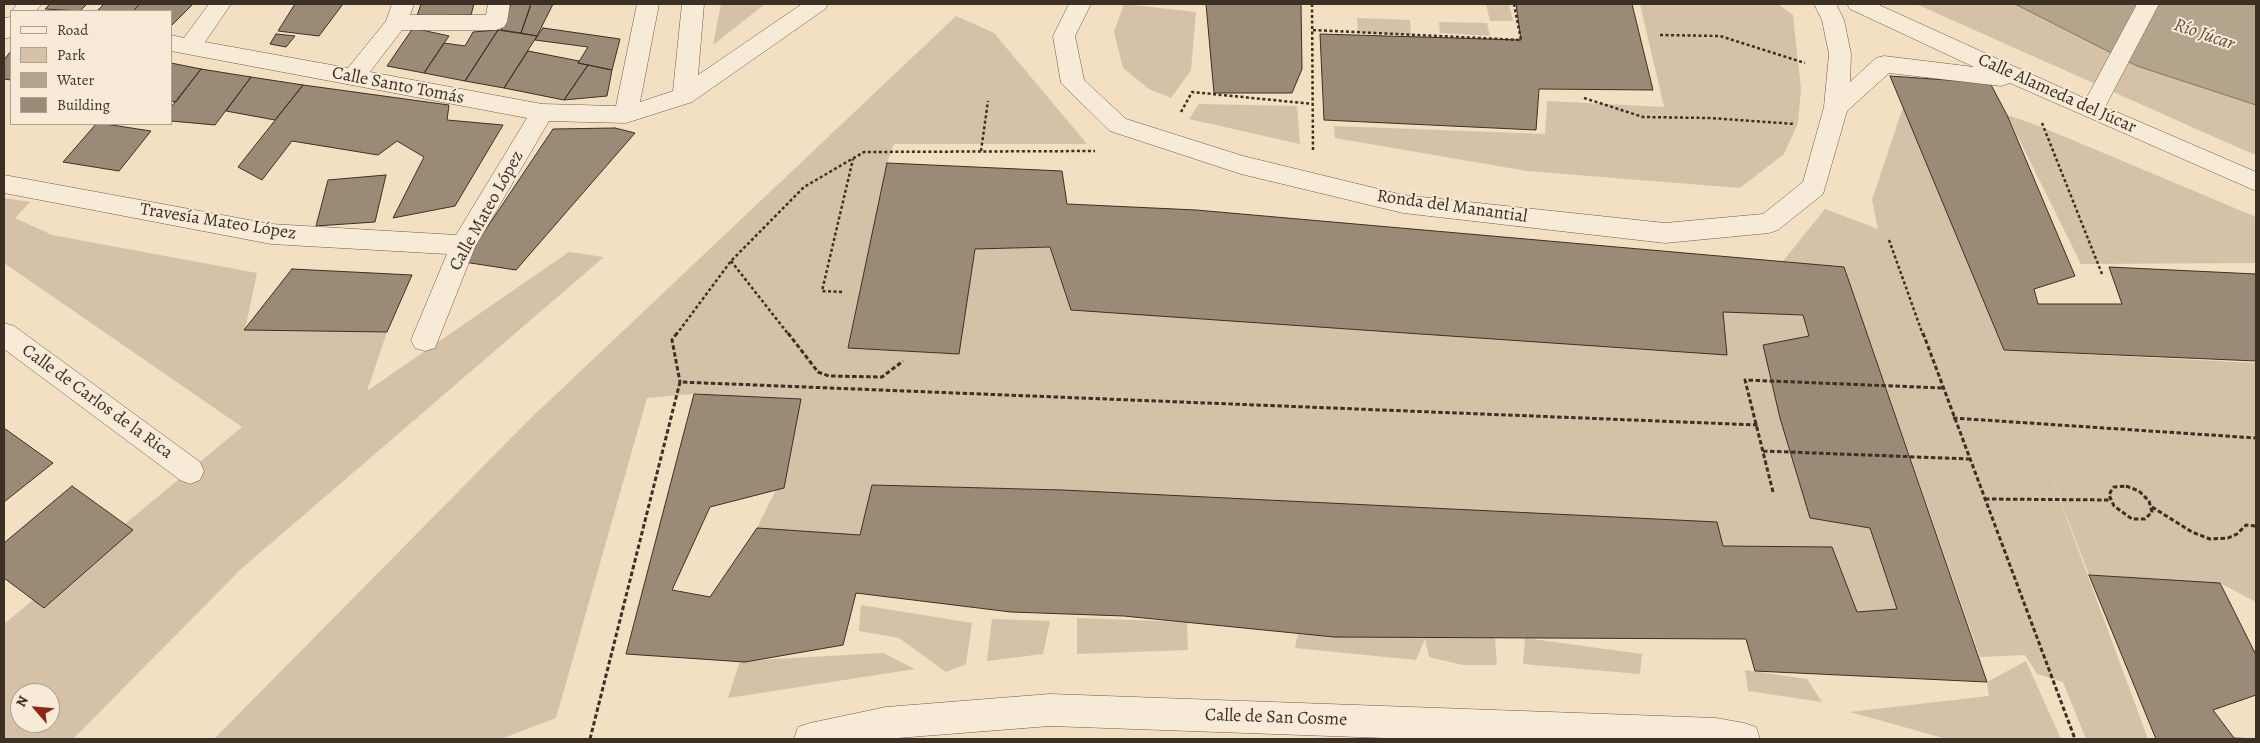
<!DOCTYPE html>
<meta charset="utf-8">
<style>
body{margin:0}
#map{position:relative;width:2260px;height:743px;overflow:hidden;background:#f3dfc2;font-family:Alegreya,serif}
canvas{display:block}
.frame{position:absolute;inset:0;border:5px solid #3c3024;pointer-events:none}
.legend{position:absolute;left:10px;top:10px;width:162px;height:115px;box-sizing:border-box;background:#f7ead7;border:1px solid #aca08f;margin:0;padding:6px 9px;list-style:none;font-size:15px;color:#3c3024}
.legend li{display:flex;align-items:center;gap:10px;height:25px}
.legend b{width:25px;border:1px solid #aca08f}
.north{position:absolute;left:10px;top:683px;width:50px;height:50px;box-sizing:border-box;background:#f7ead7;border:1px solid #aca08f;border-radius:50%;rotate:297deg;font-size:14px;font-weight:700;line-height:20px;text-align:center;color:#3c3024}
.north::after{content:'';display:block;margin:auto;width:18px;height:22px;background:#8f2418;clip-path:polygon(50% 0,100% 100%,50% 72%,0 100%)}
</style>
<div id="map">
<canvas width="2260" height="743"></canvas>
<div class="frame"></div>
<ul class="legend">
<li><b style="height:6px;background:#f7ead7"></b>Road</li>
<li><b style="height:14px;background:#d4c1a7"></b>Park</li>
<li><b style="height:14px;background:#b5a48c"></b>Water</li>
<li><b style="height:14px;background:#9b8b76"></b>Building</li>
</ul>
<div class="north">N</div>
</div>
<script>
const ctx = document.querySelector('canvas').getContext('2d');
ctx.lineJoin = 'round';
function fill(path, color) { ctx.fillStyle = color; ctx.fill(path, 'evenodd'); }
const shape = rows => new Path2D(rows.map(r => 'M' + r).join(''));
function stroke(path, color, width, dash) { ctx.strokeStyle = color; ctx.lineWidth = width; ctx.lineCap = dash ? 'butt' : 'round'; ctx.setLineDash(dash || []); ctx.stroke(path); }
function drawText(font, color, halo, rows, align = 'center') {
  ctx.font = font + ' Alegreya,serif'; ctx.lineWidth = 4; ctx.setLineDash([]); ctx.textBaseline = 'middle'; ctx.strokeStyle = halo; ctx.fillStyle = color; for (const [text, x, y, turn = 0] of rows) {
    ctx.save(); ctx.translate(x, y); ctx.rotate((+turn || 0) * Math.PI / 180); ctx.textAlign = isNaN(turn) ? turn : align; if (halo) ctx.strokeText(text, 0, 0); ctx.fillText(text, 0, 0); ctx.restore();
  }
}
fill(shape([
 [721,4,765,4,713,45],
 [1124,4,1196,12,1191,70,1171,98,1149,89,1123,68,1114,32],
 [1486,4,1509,4,1513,21,1490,21],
 [1640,4,1778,4,1793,15,1801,89,1798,123,1784,154,1740,188,1527,171,1335,138,1334,126,1545,134,1547,101,1664,107],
 [1916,4,2256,4,2256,155,2230,144],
 [956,16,994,33,1087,144,894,144,887,163,848,348,951,354,975,249,1050,247,1071,310,1723,312,1803,315,1809,336,1763,345,1780,418,1810,518,1870,528,1897,609,1857,612,1832,547,1723,546,1716,522,1034,489,872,485,860,535,757,528,776,490,694,394,647,398,556,718,501,739,214,739,531,418],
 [1357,18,1410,20,1411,35,1358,33],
 [1439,22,1487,23,1490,36,1440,33],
 [1199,104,1297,106,1300,144,1189,119],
 [1903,107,2004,350,2256,363,2256,602,2220,583,2089,575,2048,468,2148,739,2086,739,2063,682,2037,674,2025,655,1980,657,1844,268,1783,261,1825,209,1878,229,1872,200],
 [2007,115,2039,126,2256,217,2256,263,2081,264],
 [4,198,30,202,15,218,52,235,257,273,245,330,387,332,367,391,569,252,604,257,241,569,73,739,4,739,4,624,242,427,4,263],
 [20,693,50,693,50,723,20,723],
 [861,605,972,623,966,664,946,672,899,638,859,631],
 [1077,618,1187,622,1188,650,1077,654],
 [992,619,1050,621,1043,654,987,661],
 [1298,634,1495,638,1497,665,1463,665,1429,657,1425,639,1416,660,1295,648],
 [1525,638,1642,654,1640,674,1523,664],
 [883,653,915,669,728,698,740,661],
 [2026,661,2061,739,1947,739,1850,712,1989,696,1987,682],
 [1745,670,1807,679,1822,702,1748,691]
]), '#d4c1a7');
const water = shape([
 [2015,4,2256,4,2256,105,2137,66,2015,4]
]);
fill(water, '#b5a48c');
stroke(water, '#857662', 1);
const building = shape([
 [50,4,87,4,80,11,45,9,50,4],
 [104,4,140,4,133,11,97,11,104,4],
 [140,4,193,4,171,26,171,11,133,11,140,4],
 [295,4,343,4,319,36,278,31,295,4],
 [421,4,474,4,471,15,417,16,421,4],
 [511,4,531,4,521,33,501,30,511,4],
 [531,4,553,4,537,36,521,33,531,4],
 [1206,4,1301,4,1302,69,1292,93,1214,93,1206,4],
 [1516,4,1632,4,1653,90,1539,89,1536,130,1324,120,1320,34,1521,40,1516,4],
 [413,28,449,36,424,73,387,66,413,28],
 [543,28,620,39,612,70,578,63,588,47,535,40,543,28],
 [498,30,465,81,424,73,444,43,465,46,473,32,498,30],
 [498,30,537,36,504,88,465,81,498,30],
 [276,34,295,36,286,47,270,44,276,34],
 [11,51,11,80,4,79,4,60,11,51],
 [528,51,579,61,578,63,588,65,564,100,504,88,528,51],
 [171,63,201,69,176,102,171,101,171,63],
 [588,65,612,70,607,96,564,100,588,65],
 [201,69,251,77,215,125,171,121,171,107,201,69],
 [1890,76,1990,83,2007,115,2075,276,2034,289,2038,304,2122,304,2109,267,2256,274,2256,361,2004,350,1890,76],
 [251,77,303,85,275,120,226,111,251,77],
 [303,85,449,105,447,120,503,125,455,206,393,218,424,157,397,141,378,155,292,141,262,180,238,167,303,85],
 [96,124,105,124,151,131,119,171,63,162,96,124],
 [615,128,635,133,516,270,464,262,553,129,615,128],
 [887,163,1062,171,1067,204,1196,210,1844,267,1987,682,1755,671,1746,639,1334,637,1124,616,1011,612,856,593,843,645,745,662,626,654,694,394,801,399,784,488,710,507,672,590,710,597,757,528,860,535,872,485,1063,490,1717,522,1723,546,1832,547,1857,612,1897,609,1870,528,1810,518,1780,418,1763,345,1809,336,1803,315,1723,312,1727,355,1071,310,1050,247,975,249,959,354,848,348,887,163],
 [386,175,375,222,316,226,328,180,386,175],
 [292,269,412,275,387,332,244,330,292,269],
 [4,428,53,463,4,502,4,428],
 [72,486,133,530,44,608,4,578,4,543,72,486],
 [2089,575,2220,583,2256,655,2256,695,2213,710,2234,738,2256,739,2156,739,2089,575]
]);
fill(building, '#9b8b76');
stroke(building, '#3c3024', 1);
const minor = shape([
 [17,4,42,4,36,11,12,11,17,4],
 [209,4,231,4,205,42,348,68,386,21,392,4,414,4,410,15,486,15,488,4,510,4,507,22,504,27,496,30,402,30,370,72,542,104,616,106,637,4,659,4,640,102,673,91,682,4,704,4,698,75,802,4,828,4,825,9,692,102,626,123,549,121,475,247,435,348,425,351,415,348,411,340,447,254,271,244,4,193,4,175,271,224,456,235,527,118,171,51,171,35,184,38,209,4],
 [1069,4,1091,4,1075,36,1084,80,1126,119,1243,156,1403,195,1665,223,1763,214,1803,182,1824,107,1829,54,1822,20,1814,4,1836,4,1844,20,1851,54,1850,82,1876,58,1884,56,1974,67,1850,9,1847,4,1877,4,2086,99,2137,4,2159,4,2105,107,2256,172,2256,191,2010,83,2001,86,1889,73,1847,111,1823,194,1778,230,1769,233,1665,243,1403,213,1241,174,1110,131,1061,83,1053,36,1069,4],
 [11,17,11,37,4,39,4,18,11,17],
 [4,323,14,326,200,462,204,471,200,480,190,484,180,480,4,349,4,323],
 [1050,694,1716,718,1744,723,1756,727,1760,739,1414,739,1050,726,885,739,794,739,798,727,810,723,886,707,1050,694]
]);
stroke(minor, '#6a5c4c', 1);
stroke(shape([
 [1312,4,1313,151],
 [1313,30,1521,40,1514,4],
 [1660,35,1720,36,1805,63],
 [1584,98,1643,117,1710,118,1795,124],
 [1181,112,1192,92,1313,104],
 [2042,123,2102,274],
 [981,151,988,101],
 [1889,240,1923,335],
 [731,261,789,335],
 [842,292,822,291,853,159],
 [676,335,731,261,804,187,864,152,1095,151]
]), '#3c3024', 2.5, [3, 2.5]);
stroke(shape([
 [677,333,672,340,680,382],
 [788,333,818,372,829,376,882,377,903,361],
 [1923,333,2075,739],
 [1953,418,2256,438],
 [1763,451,1969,459],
 [2126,486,2139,491,2149,501,2152,512,2145,519,2132,519,2114,506,2109,495,2111,491,2114,487,2126,486],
 [1773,492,1745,380,1943,388],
 [1985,499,2111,500],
 [2152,507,2192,532,2210,539,2228,538,2237,534,2246,525,2256,526],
 [590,739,680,382,1758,425]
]), '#3c3024', 3, [4.5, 2.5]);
fill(minor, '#f7ead7');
drawText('18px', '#3c3024', '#f7ead7', [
 ["Calle Santo Tomás",398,86,11],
 ["Calle Alameda del Júcar",2057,94,24],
 ["Ronda del Manantial",1452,207,8],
 ["Calle Mateo López",487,211,-61],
 ["Travesía Mateo López",218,222,9],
 ["Calle de Carlos de la Rica",97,402,36],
 ["Calle de San Cosme",1276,718,2]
]);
drawText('italic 19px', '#5a4d3e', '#f7ead7', [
 ["Río Júcar",2204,35,19]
]);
</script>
